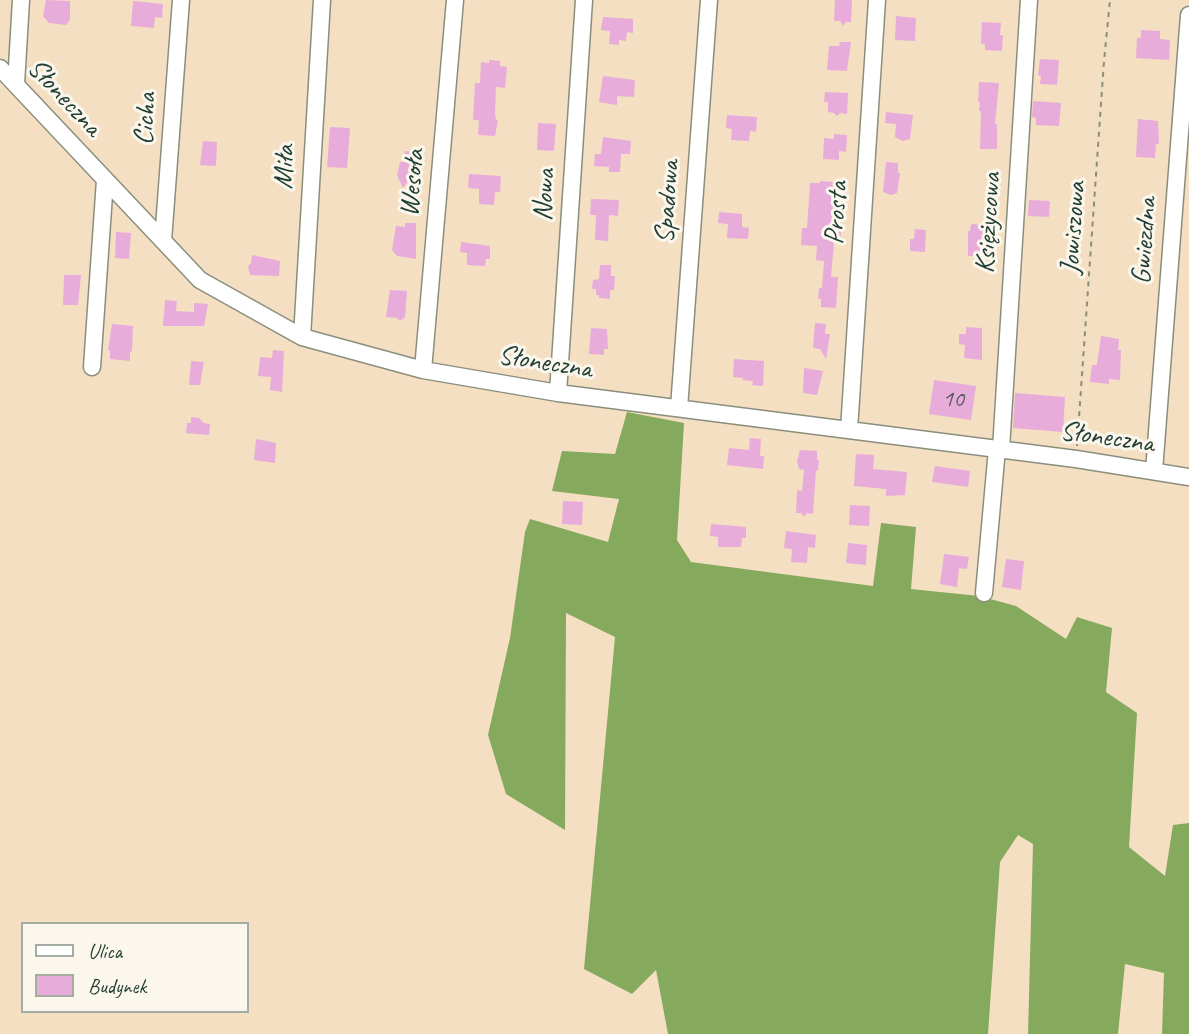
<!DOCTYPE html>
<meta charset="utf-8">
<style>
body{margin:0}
#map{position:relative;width:1189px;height:1034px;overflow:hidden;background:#f4dfc3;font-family:Caveat,sans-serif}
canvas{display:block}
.legend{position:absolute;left:21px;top:922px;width:228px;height:91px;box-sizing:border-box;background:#fbf7ec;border:2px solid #a3ada2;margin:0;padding:9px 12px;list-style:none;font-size:21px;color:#1f3d34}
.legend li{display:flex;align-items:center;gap:14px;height:35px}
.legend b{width:35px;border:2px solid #a3ada2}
</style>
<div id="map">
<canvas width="1189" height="1034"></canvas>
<ul class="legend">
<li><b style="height:9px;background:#fff"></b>Ulica</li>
<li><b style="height:19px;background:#e8acda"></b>Budynek</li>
</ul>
</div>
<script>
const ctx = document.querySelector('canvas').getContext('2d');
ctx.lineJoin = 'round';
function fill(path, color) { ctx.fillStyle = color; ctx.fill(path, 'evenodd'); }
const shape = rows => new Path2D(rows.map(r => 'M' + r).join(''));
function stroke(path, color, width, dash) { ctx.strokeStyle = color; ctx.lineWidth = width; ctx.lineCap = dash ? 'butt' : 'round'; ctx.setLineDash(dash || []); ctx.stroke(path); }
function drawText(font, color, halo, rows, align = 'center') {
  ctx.font = font + ' Caveat,sans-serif'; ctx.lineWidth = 6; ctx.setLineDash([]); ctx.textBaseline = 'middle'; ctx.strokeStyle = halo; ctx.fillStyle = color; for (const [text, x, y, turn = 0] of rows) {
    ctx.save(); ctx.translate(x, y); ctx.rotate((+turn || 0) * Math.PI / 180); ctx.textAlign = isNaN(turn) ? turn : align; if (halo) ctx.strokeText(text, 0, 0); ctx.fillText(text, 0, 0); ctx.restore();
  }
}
fill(shape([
 [627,412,684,423,677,540,691,562,873,586,881,523,916,527,911,589,979,596,1016,606,1066,639,1077,617,1112,628,1106,692,1137,713,1129,847,1165,876,1173,825,1189,823,1189,1034,1162,1034,1164,973,1125,964,1118,1034,1028,1034,1033,844,1018,835,1000,862,988,1034,668,1034,656,970,632,994,584,969,615,637,566,613,565,830,506,794,488,735,510,638,525,532,530,519,608,542,619,499,552,491,562,451,615,454]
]), '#85a95d');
fill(shape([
 [46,0,70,1,70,20,66,25,49,23,43,16],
 [835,0,852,0,851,22,846,22,843,26,840,21,834,21],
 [133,1,163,4,162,18,155,17,154,28,131,26],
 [896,16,916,18,915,41,895,40],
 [603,17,633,19,633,33,627,32,626,41,619,40,619,45,609,44,610,31,601,30],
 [982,22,1001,23,1000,35,1003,35,1002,51,985,50,985,44,981,44],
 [1141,30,1160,31,1160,39,1170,40,1169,60,1136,58,1137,38,1141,38],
 [840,42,851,42,847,71,827,70,829,46,839,46],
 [1040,59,1059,60,1057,85,1040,84,1041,76,1038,75],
 [489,60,500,61,500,66,507,67,505,88,496,87,495,113,496,120,498,120,495,136,478,135,479,120,473,120,475,83,480,83,481,62,489,63],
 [603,76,635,80,634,97,617,96,617,105,599,102],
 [979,82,999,83,995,124,997,124,997,149,980,149,981,111,979,111,980,102,978,102],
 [825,92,848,93,847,114,840,113,837,116,834,113,828,112,828,102,824,102],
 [1033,101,1061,103,1059,126,1036,125,1036,118,1032,117],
 [886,112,913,115,910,139,903,141,895,137,896,124,885,123],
 [727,115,757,117,756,132,750,131,749,141,731,140,732,129,726,128],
 [1138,119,1158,121,1159,144,1156,144,1155,158,1136,157],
 [538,123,556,124,554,151,537,150],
 [330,127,350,128,347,168,327,167],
 [834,134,847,135,846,152,839,151,839,160,823,159,824,138,834,139],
 [603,137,631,141,630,154,621,154,620,172,609,172,609,167,594,166,595,154,601,154],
 [203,141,217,142,216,166,200,165],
 [405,151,421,152,420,164,417,164,416,181,408,181,403,188,397,175,400,162,404,162],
 [886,162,898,163,898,173,900,173,897,193,891,195,883,192],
 [469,174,501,176,500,192,495,192,494,205,479,204,479,189,468,188],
 [820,181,847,183,846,200,835,199,833,230,841,231,840,243,834,243,831,277,838,277,836,308,821,307,821,299,818,299,819,288,822,288,824,261,816,260,817,246,801,245,802,228,807,228,810,183,820,183],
 [591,199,619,200,618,216,609,215,608,241,595,240,596,215,590,215],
 [1029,200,1050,201,1049,217,1028,216],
 [719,212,742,214,742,227,749,228,748,239,727,238,728,224,718,223],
 [405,223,416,223,416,259,397,256,392,250,396,226,405,227],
 [971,224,986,225,985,232,988,232,986,257,978,257,976,259,974,256,968,256,968,231,970,231],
 [915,229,926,230,925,252,910,251,910,239,914,239],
 [116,232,131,233,129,259,115,258],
 [461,242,490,246,490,259,486,259,485,266,467,265,467,253,460,252],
 [252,255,280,261,279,276,250,275,248,266,251,263],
 [600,265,611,265,611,276,615,276,614,290,610,290,610,299,599,298,599,295,596,295,596,289,592,289,593,280,599,279],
 [64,275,81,275,78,305,63,305],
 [390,290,407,291,405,317,400,321,397,318,386,317],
 [165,300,177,301,176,311,194,312,194,303,208,304,204,326,163,326],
 [815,323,826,324,825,334,830,334,826,359,820,349,813,348],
 [112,324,133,326,132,352,130,351,130,361,110,359,110,351,108,350],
 [966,327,982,328,982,360,964,358,965,345,959,344,959,334,966,334],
 [591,328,607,329,608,349,604,349,604,355,589,354],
 [1101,336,1119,339,1118,350,1121,350,1120,380,1109,379,1109,384,1090,382,1092,365,1097,365],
 [273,350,284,351,282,392,270,390,271,377,258,376,260,357,272,358],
 [734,359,764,361,763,386,752,385,753,381,743,380,743,378,733,377],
 [191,361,204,362,200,385,189,385],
 [804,368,823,371,817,395,803,393],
 [934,380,976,386,971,420,929,414],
 [1015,393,1065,397,1063,432,1013,428],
 [191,417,199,418,204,423,210,424,209,435,186,433,187,423,191,423],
 [750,438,761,439,760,456,764,456,763,469,727,465,729,448,749,450],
 [256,439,276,443,275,463,254,460],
 [800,450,817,451,817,460,819,460,818,471,816,470,813,514,807,513,804,517,801,513,796,513,797,490,802,491,804,470,799,469,797,461],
 [856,454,874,455,873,469,907,472,905,495,886,496,886,489,854,486],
 [935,466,970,471,968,487,932,482],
 [563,501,583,502,582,525,562,524],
 [850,505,870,506,869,526,849,525],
 [711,524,746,527,746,538,742,538,741,547,718,547,718,537,710,536],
 [786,531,816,535,815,548,808,547,807,563,791,562,792,549,784,548],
 [848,543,867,545,866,565,846,563],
 [944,554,969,557,967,569,959,568,957,587,940,584],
 [1006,559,1024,561,1021,590,1002,587]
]), '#e8acda');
const minor = shape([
 [0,68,200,280,302,337,423,370,558,393,1076,459,1189,477],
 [16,84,21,0],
 [163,241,181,0],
 [302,337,322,0],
 [92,367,105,180],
 [423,370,455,0],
 [558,393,584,0],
 [679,408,709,0],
 [849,430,877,0],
 [1001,449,1029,0],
 [1154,471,1189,15],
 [984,593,997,449]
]);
stroke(minor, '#8a8e7c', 19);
stroke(shape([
 [1077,446,1104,61,1110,0]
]), '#8a8e7c', 2, [5, 5]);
stroke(minor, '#fff', 16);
drawText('24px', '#51595e', null, [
 ["10",953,400]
]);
drawText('28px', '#1f3d34', '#fbf7ec', [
 ["Słoneczna",64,98,47],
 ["Cicha",146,119,-86],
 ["Miła",285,167,-87],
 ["Wesoła",413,183,-85],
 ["Nowa",545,195,-86],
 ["Spadowa",668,202,-86],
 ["Prosta",837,213,-86],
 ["Księżycowa",989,223,-86],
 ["Jowiszowa",1074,228,-86],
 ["Gwiezdna",1145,241,-86],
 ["Słoneczna",545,363,9],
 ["Słoneczna",1107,438,8]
]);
</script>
